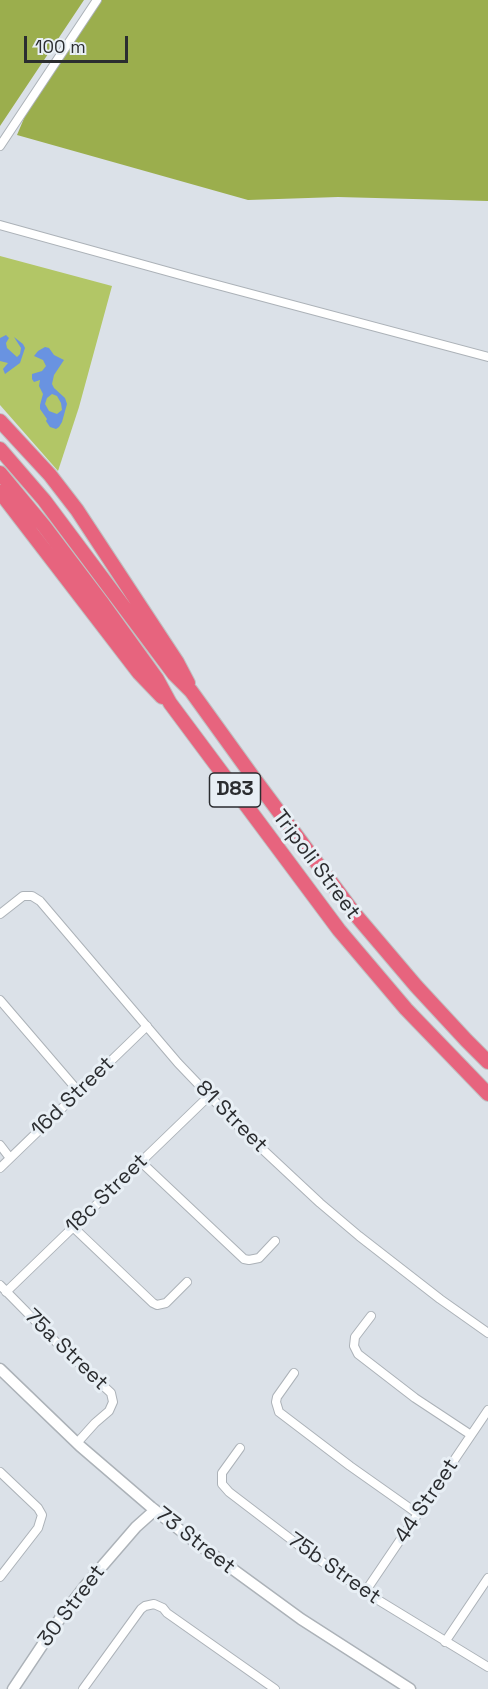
<!DOCTYPE html>
<style>
body{margin:0}
#map{position:relative;width:488px;height:1689px;overflow:hidden;background:#dbe1e8;font-family:"Space Grotesk",sans-serif}
canvas{display:block}
.scale{position:absolute;left:24px;top:36px;width:104px;height:27px;box-sizing:border-box;border:3px solid #2b2d30;border-top:0;padding-left:8px;font-size:18px;line-height:21px;white-space:nowrap;color:#2b2d30;-webkit-text-stroke:4px #e8eff5;paint-order:stroke}
</style>
<div id="map">
<canvas width="488" height="1689"></canvas>
<div class="scale">100 m</div>
</div>
<script>
const ctx = document.querySelector('canvas').getContext('2d');
ctx.lineJoin = 'round';
function fill(path, color) { ctx.fillStyle = color; ctx.fill(path, 'evenodd'); }
const shape = rows => new Path2D(rows.map(r => 'M' + r).join(''));
function stroke(path, color, width, dash) { ctx.strokeStyle = color; ctx.lineWidth = width; ctx.lineCap = dash ? 'butt' : 'round'; ctx.setLineDash(dash || []); ctx.stroke(path); }
function drawText(font, color, halo, rows, align = 'center') {
  ctx.font = font + ' "Space Grotesk",sans-serif'; ctx.lineWidth = 6; ctx.setLineDash([]); ctx.textBaseline = 'middle'; ctx.strokeStyle = halo; ctx.fillStyle = color; for (const [text, x, y, turn = 0] of rows) {
    ctx.save(); ctx.translate(x, y); ctx.rotate((+turn || 0) * Math.PI / 180); ctx.textAlign = isNaN(turn) ? turn : align; if (halo) ctx.strokeText(text, 0, 0); ctx.fillText(text, 0, 0); ctx.restore();
  }
}
fill(shape([
 [0,256,112,286,79,407,58,471,0,405]
]), '#b2c666');
fill(shape([
 [0,0,84,0,0,126],
 [101,0,488,0,488,201,338,197,248,200,17,135,25,116]
]), '#9bae4d');
fill(shape([
 [6,335,9,338,6,343,7,348,17,357,20,354,21,348,14,337,23,344,25,348,20,363,5,374,3,369,8,363,0,361,0,338],
 [45,347,49,348,54,355,64,360,54,375,52,384,54,388,65,398,67,404,62,422,59,427,56,429,50,427,46,421,47,419,40,409,40,405,43,394,39,386,40,380,34,382,32,379,32,374,42,371,46,366,43,360,34,356,38,351],
 [52,394,57,396,61,403,62,410,57,414,49,411,45,404,47,398]
]), '#6993e1');
const street = shape([
 [0,146,97,0],
 [0,225,195,279,488,357],
 [0,914,23,896,32,896,40,901,178,1063,245,1133,320,1203,359,1236,440,1299,488,1333],
 [0,1000,79,1092],
 [0,1145,10,1158],
 [141,1162,244,1259,249,1260,259,1258,275,1241],
 [0,1168,147,1026],
 [73,1227,153,1303,157,1305,166,1303,187,1282],
 [0,1285,56,1342,111,1393,113,1402,109,1411,95,1423,77,1443],
 [6,1292,209,1096],
 [371,1316,355,1337,354,1346,358,1354,415,1398,471,1435],
 [294,1373,277,1397,276,1402,279,1412,350,1466,418,1514],
 [240,1448,222,1473,222,1484,229,1492,301,1547,365,1592,488,1667],
 [0,1472,38,1508,42,1515,38,1528,0,1577],
 [365,1592,488,1410],
 [445,1642,488,1578],
 [83,1689,141,1609,145,1606,154,1604,163,1608,167,1613,275,1689]
]);
const secondary = shape([
 [0,1369,80,1446,151,1507,190,1538,301,1619,410,1689],
 [13,1689,61,1617,85,1586,136,1527,155,1510]
]);
const highway = shape([
 [0,421,50,475,77,510,177,662,188,683],
 [0,449,44,500,174,674,191,691,253,777,354,913,416,986,466,1040,488,1062],
 [0,473,44,526,103,604,157,679,170,703,339,930,406,1009,488,1094],
 [0,492,139,673,162,697]
]);
stroke(street, '#acb2b8', 10);
stroke(secondary, '#acb2b8', 13);
stroke(highway, '#bfc0c1', 16);
stroke(street, '#fff', 8);
stroke(secondary, '#fff', 10);
stroke(highway, '#e7647e', 14);
for (const [x, y, w] of [
 [235,790,51]
]) { const box = new Path2D(); box.roundRect(x - w / 2, y - 17, w, 34, 4.5); ctx.fillStyle = '#e8eff5'; ctx.fill(box); stroke(box, '#2b2d30', 1.5); }
drawText('bold 20px', '#2b2d30', null, [
 ["D83",235,790]
]);
drawText('21px', '#2b2d30', '#e8eff5', [
 ["Tripoli Street",316,865,53],
 ["16d Street",73,1097,-44],
 ["81 Street",231,1117,45],
 ["18c Street",107,1194,-44],
 ["75a Street",66,1350,44],
 ["44 Street",427,1501,-56],
 ["73 Street",195,1541,38],
 ["75b Street",334,1569,35],
 ["30 Street",72,1606,-53]
]);
</script>
